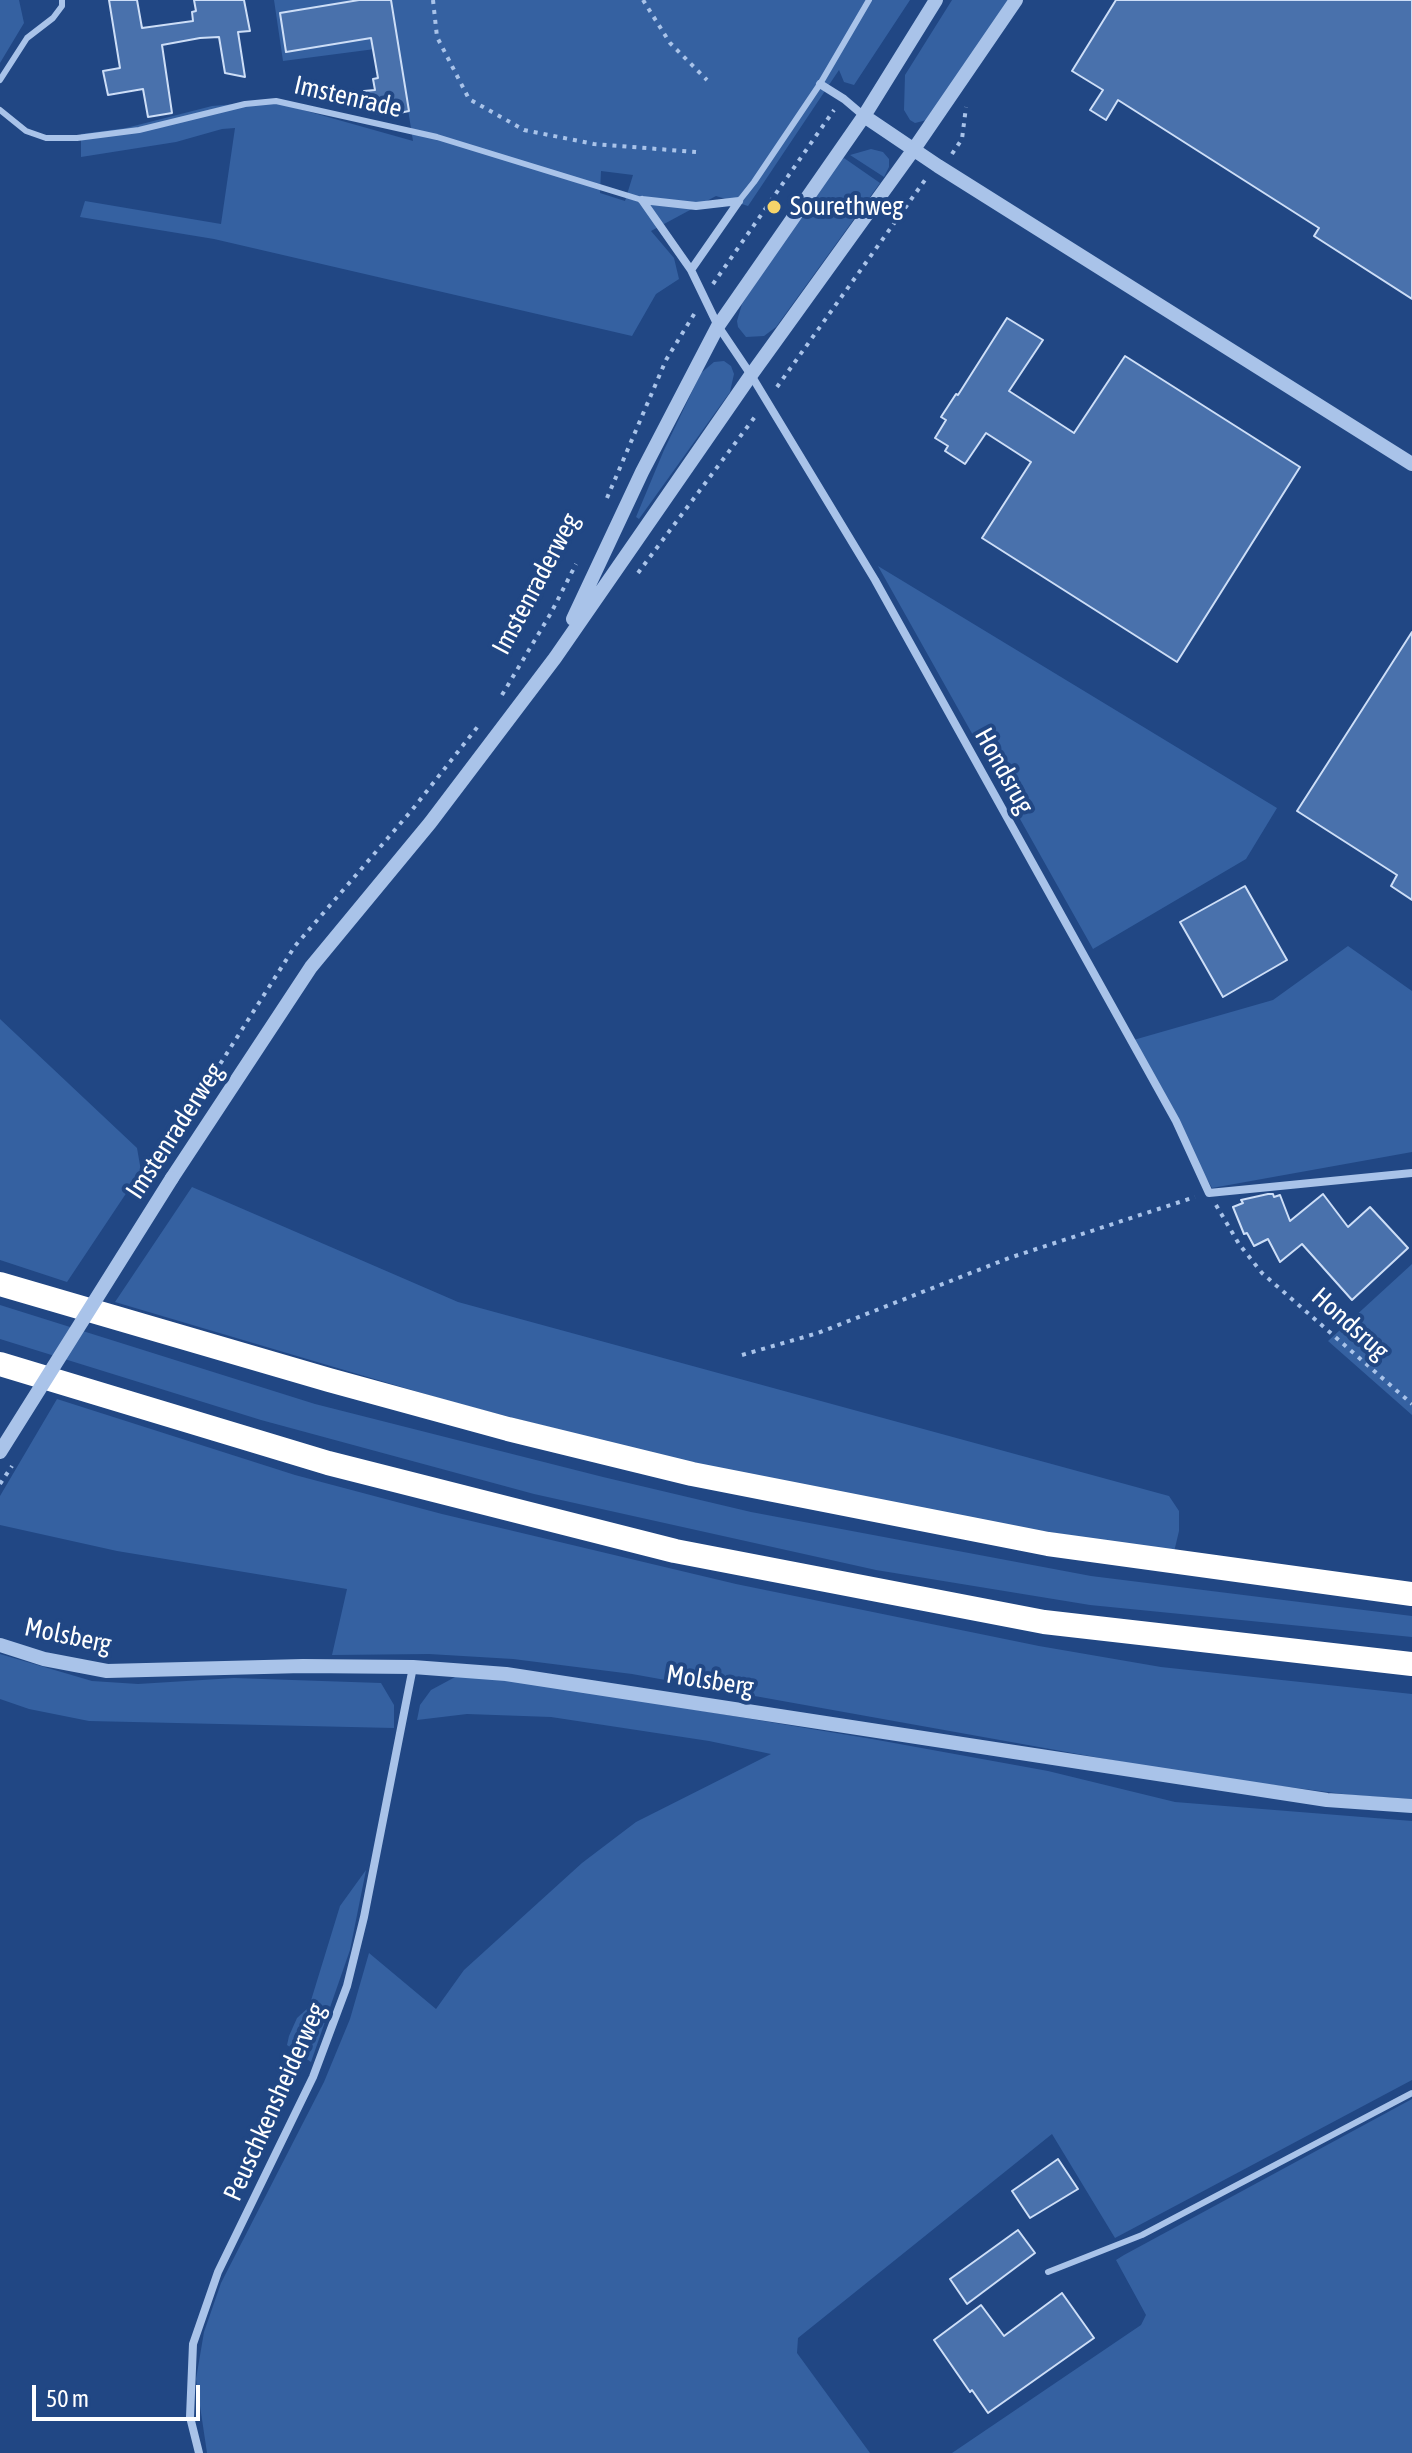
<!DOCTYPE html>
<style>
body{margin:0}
#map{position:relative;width:1412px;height:2453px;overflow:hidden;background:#214784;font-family:"Asap Condensed",sans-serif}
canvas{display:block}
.scale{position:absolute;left:32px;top:2385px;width:168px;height:36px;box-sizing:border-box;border:4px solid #fff;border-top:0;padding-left:10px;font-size:24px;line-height:28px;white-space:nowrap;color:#fff;-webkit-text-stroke:6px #214784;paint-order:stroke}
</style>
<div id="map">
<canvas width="1412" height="2453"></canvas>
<div class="scale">50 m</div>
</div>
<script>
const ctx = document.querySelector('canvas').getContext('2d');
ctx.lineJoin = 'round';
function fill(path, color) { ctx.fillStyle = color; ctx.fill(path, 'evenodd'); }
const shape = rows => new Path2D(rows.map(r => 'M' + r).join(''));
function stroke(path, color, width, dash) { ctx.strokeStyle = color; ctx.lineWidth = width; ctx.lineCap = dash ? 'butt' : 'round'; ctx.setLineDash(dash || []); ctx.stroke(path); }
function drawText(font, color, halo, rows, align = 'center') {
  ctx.font = font + ' "Asap Condensed",sans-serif'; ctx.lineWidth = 8; ctx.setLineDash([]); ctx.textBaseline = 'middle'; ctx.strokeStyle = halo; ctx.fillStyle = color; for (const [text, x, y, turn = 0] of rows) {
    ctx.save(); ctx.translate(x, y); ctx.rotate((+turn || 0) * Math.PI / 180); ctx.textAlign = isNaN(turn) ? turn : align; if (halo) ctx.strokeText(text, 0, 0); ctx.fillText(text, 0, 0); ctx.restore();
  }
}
fill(shape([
 [0,0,19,0,24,23,0,63],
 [274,0,910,0,854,85,844,82,839,70,748,206,716,196,651,231,674,258,679,279,656,294,632,336,214,239,80,217,85,201,221,224,235,128,222,129,176,142,81,157,81,134,126,128,212,106,271,101,413,141,398,46,283,61],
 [601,171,633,175,625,201,600,193],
 [952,0,1008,0,927,120,915,123,910,120,904,110,905,75],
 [871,149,883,152,889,159,889,167,884,177,850,155],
 [844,158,880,183,776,327,764,336,746,337,738,327,737,321,742,304,834,165],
 [724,361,731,366,734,374,730,392,639,519,636,517,664,450,701,373,714,362],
 [878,566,1277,808,1246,859,1093,949],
 [1348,946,1412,991,1412,1152,1212,1188,1130,1041,1273,1000],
 [0,1019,137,1148,141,1171,67,1282,0,1260],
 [192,1187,458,1302,1169,1496,1179,1511,1179,1531,1174,1552,1005,1525,715,1470,452,1402,115,1302],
 [1412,1264,1412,1415,1328,1341],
 [0,1305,315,1404,603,1477,751,1512,1091,1576,1412,1616,1412,1637,1090,1605,876,1570,534,1494,261,1420,0,1339],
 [57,1399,295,1475,442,1514,736,1584,1039,1646,1161,1667,1412,1694,1412,1799,1351,1795,1195,1775,632,1674,513,1659,429,1654,332,1655,347,1589,117,1551,0,1525,0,1496],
 [0,1654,92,1681,138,1684,234,1678,381,1683,394,1705,394,1728,89,1721,29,1709,0,1699],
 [457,1676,528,1682,872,1739,1048,1771,1175,1802,1412,1821,1412,2080,1115,2238,1052,2134,798,2338,797,2353,870,2453,207,2453,196,2379,204,2332,221,2283,324,2082,350,2019,369,1953,436,2009,464,1970,582,1863,636,1822,771,1754,709,1741,551,1717,467,1714,417,1720,420,1705,431,1690],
 [366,1870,350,1950,311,2062,287,2045,289,2036,297,2018,309,2007,340,1906],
 [1412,2099,1412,2453,952,2453,1141,2325,1146,2315,1116,2260,1124,2255]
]), '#3561a1');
const building = shape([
 [109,0,137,0,142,28,193,21,192,12,196,11,194,0,244,0,250,31,238,32,245,77,225,73,219,37,200,38,162,45,172,113,148,117,143,89,108,95,103,71,120,68,109,0],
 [359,0,391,0,409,111,385,116,367,111,364,91,375,90,373,79,378,78,371,38,286,52,280,13,359,0],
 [1116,0,1412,0,1412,299,1314,236,1319,228,1118,100,1106,120,1090,110,1103,90,1072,71,1116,0],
 [1007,318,1043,340,1009,391,1074,433,1125,356,1300,467,1177,662,982,538,1031,462,986,433,965,464,945,451,948,446,935,438,946,420,941,417,956,394,958,395,1007,318],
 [1412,632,1412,900,1391,886,1397,875,1297,811,1412,632],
 [1245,886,1287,960,1223,997,1180,922,1245,886],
 [1268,1194,1273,1194,1274,1197,1280,1195,1290,1221,1323,1194,1348,1227,1370,1207,1408,1248,1352,1300,1302,1244,1280,1262,1268,1239,1254,1246,1247,1233,1244,1234,1233,1207,1243,1203,1241,1200,1268,1194],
 [1058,2159,1078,2189,1030,2218,1012,2191,1058,2159],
 [1018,2230,1035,2253,967,2304,950,2279,1018,2230],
 [1062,2293,1094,2338,988,2413,972,2390,970,2392,934,2340,981,2305,1004,2336,1062,2293]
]);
fill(building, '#4971ac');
stroke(building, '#cddef7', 2);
stroke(shape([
 [433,0,437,37,469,99,524,130,594,144,696,152],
 [643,0,670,43,707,80],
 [952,154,962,139,966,107],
 [713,284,834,110],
 [777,387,925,180],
 [607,498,666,360,696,311],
 [638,573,757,414],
 [502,695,551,613,576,564],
 [156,1165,295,946,412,810,479,725],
 [1216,1205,1239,1244,1262,1273,1412,1404],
 [742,1355,818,1333,1009,1258,1195,1197]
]), '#a9c3e9', 4, [4, 6]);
stroke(shape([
 [0,80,27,38,53,18,62,6,62,0],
 [0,110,26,131,46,138,77,138,139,130,245,104,276,101,437,137,642,200],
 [739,201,754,182,820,84,869,0],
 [1048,2272,1142,2235,1412,2093]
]), '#a9c3e9', 6);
stroke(shape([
 [820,84,844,99,864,116],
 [642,200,691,270,718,326,751,375,875,580,1176,1121,1209,1193,1412,1173],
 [642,200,696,206,739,201],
 [691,270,739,201],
 [199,2453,190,2417,193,2344,218,2272,313,2077,347,1986,364,1917,413,1667]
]), '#a9c3e9', 8);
stroke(shape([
 [864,116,938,166,1412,464],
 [573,619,642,472,718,326,864,116,936,0],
 [172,1178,311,967,430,823,555,658,751,375,914,149,1016,0],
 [0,1645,44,1659,107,1671,303,1666,413,1667,506,1674,1327,1800,1412,1806]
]), '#a9c3e9', 14);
stroke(shape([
 [0,1284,329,1380,508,1429,692,1474,1048,1544,1412,1594],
 [0,1364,328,1463,675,1551,1044,1622,1412,1664]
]), '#fff', 24);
stroke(shape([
 [0,1484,12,1466]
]), '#a9c3e9', 4, [4, 6]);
stroke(shape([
 [0,1452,172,1178]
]), '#a9c3e9', 14);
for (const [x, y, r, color] of [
 [774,207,8,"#f6d46a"]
]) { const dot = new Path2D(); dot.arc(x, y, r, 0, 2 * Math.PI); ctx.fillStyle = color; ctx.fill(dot); stroke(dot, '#214784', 3); }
drawText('26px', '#fff', '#214784', [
 ["Imstenrade",348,97,13],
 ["Imstenraderweg",536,584,-62],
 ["Hondsrug",1004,771,61],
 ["Imstenraderweg",175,1131,-57],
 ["Hondsrug",1350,1324,42],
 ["Molsberg",68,1636,12],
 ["Molsberg",710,1681,9],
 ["Peuschkensheiderweg",275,2102,-66]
]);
drawText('26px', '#fff', '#214784', [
 ["Sourethweg",790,207]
], 'left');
</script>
